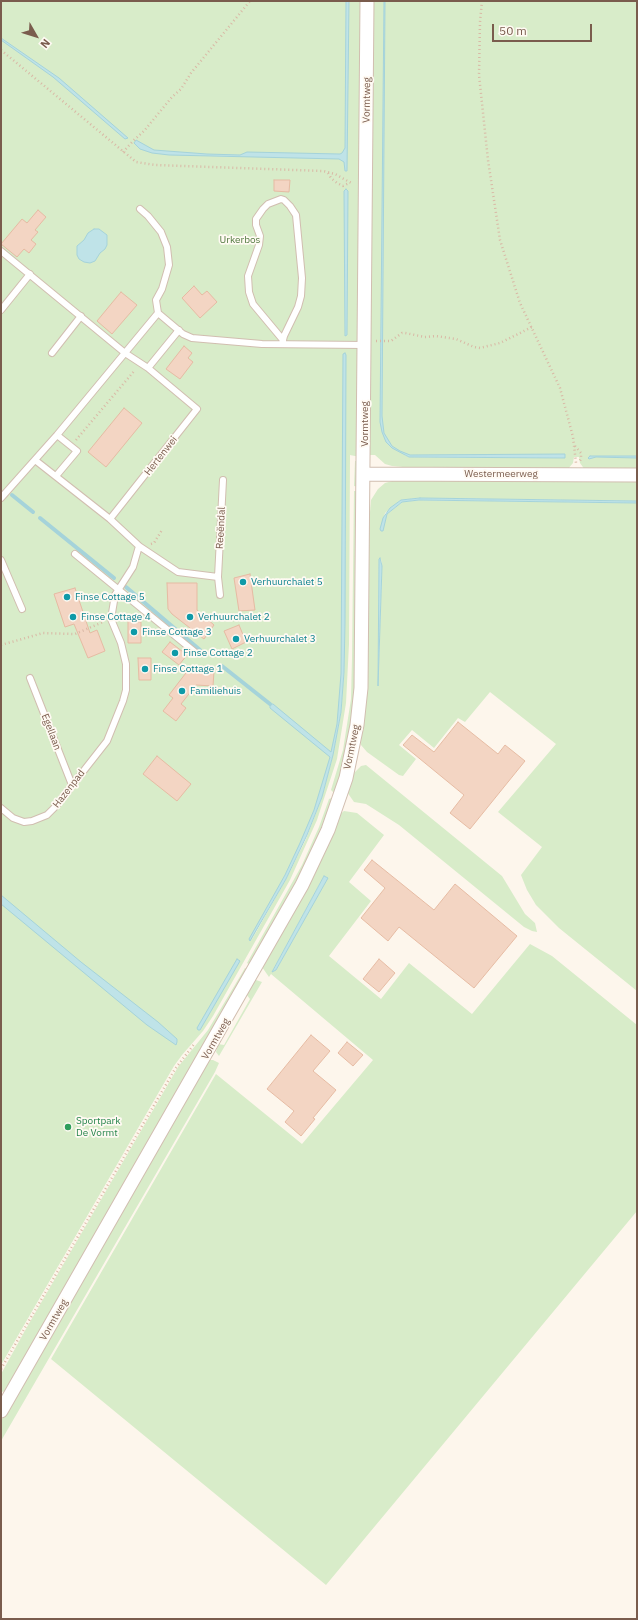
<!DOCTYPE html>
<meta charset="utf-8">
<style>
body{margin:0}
#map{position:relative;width:638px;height:1620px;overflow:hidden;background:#fdf6ec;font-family:"IBM Plex Sans",sans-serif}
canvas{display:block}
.frame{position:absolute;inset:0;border:2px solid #7a5c4d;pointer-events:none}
.north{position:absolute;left:16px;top:16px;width:40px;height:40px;-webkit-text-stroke:3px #fffaf3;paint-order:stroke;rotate:129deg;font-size:11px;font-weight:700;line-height:16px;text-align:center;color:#7a5c4d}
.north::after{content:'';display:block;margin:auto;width:14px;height:18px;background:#7a5c4d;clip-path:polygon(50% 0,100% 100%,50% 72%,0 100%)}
.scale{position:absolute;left:492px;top:24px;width:100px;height:18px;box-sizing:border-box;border:2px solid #7a5c4d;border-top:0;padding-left:5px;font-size:12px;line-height:14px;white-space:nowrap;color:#7a5c4d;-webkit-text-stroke:3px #fffaf3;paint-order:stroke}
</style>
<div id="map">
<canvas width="638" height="1620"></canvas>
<div class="frame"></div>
<div class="north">N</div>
<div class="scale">50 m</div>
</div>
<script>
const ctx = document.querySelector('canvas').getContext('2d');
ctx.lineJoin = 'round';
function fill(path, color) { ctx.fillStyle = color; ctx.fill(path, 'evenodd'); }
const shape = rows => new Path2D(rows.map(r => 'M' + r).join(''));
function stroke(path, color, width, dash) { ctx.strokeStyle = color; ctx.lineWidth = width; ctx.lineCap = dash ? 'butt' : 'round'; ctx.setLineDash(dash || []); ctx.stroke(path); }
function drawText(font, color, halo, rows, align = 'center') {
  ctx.font = font + ' "IBM Plex Sans",sans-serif'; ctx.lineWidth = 3.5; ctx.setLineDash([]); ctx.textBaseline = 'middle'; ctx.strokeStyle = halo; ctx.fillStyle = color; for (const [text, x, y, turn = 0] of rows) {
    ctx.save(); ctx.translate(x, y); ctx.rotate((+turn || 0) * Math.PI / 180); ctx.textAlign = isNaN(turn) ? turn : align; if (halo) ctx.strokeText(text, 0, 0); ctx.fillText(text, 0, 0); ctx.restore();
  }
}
fill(shape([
 [1,1,637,1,637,470,585,470,580,463,579,457,574,457,573,463,567,470,403,469,403,467,392,466,385,464,375,455,360,455,360,457,350,455,349,644,346,703,337,759,317,820,290,880,213,1016,203,1031,182,1055,174,1066,1,1365],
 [346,455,344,672,341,712,333,755,322,797,306,839,286,879,251,941,305,837,333,755,341,697,344,613],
 [405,455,565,457,565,458,409,457],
 [355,461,359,461,359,487,354,486],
 [396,480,637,481,637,501,420,498,401,500,385,513,382,528,387,514,402,502,419,500,637,503,637,991,559,928,536,905,527,890,521,875,542,847,498,812,556,744,490,692,465,722,458,718,434,748,412,730,399,745,416,759,403,776,399,775,367,752,361,745,368,512,370,512,371,500,378,489,385,483],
 [379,559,381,559,382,566,378,686],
 [354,491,359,491,356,695,342,769,335,794,331,790,343,750,351,699,352,658],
 [366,765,502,876,525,914,535,923,537,932,532,931,524,927,399,825,366,804,354,802,347,792,352,775,361,766],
 [334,797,317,845,252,966,247,963,302,865,319,827,329,799],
 [344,811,357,813,384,835,349,882,371,901,329,956,381,999,409,963,472,1014,530,944,552,956,637,1025,637,1211,326,1585,51,1359,216,1074,302,1144,373,1060,271,974,269,977,262,967,296,908,339,815],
 [324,876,327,878,276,970,272,972],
 [245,968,250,971,7,1391,1,1392,1,1374,27,1327,178,1067,208,1030],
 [256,980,262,982,219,1056,216,1052,218,1044,224,1045,250,999,246,994,254,981],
 [209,1060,213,1060,219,1063,215,1072,1,1441,1,1421]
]), '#d8ecc9');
const water = shape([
 [346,1,349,1,347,171,345,171,344,162,339,159,169,155,152,153,140,149,134,143,136,140,154,150,207,154,240,155,247,152,340,154,342,153,345,148,346,1],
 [384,1,385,1,382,416,384,433,392,446,400,451,410,455,565,454,565,458,409,457,392,448,386,442,382,432,380,422,384,1],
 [1,38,59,78,128,138,125,139,53,77,1,40,1,38],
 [346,189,348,191,347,335,345,336,344,191,346,189],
 [94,229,99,229,107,235,107,245,105,249,100,253,95,261,90,263,84,262,79,259,77,255,77,246,84,240,88,233,94,229],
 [345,353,346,355,345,623,344,672,341,712,333,755,322,797,307,835,286,879,250,941,249,939,285,875,300,843,314,810,330,757,270,708,270,704,273,704,331,752,337,724,341,674,343,354,345,353],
 [590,456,637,456,637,458,596,457,589,459,588,458,590,456],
 [420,498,637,501,637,503,419,500,402,502,387,514,383,531,381,531,380,529,383,518,390,508,401,500,420,498],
 [380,558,382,566,378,686,379,559,380,558],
 [324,876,328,878,276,970,272,972,324,876],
 [1,895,81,962,158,1022,177,1039,177,1042,176,1045,147,1025,1,904,1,895],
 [237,959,240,961,200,1030,198,1030,197,1028,237,959]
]);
fill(water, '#bfe3e8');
stroke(water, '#a5d3da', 1);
stroke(shape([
 [12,495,33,512],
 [40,518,114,578],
 [126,587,200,650],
 [222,666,270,704]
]), '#a5d3da', 4);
const building = shape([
 [274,180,290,180,289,192,274,191,274,180],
 [38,210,46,217,35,230,38,232,31,240,36,244,29,253,24,249,17,257,1,244,22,219,27,223,38,210],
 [194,286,202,295,207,291,217,302,200,318,182,298,194,286],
 [121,292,137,305,112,334,97,321,121,292],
 [184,346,192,353,188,358,193,362,180,379,166,369,184,346],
 [124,408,142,423,106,467,88,452,124,408],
 [250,574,255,610,239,611,234,578,250,574],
 [167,583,197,583,197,610,214,625,204,639,172,614,168,609,167,583],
 [75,588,90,633,97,630,105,651,88,658,74,624,65,627,54,594,75,588],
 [128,621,141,622,141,643,128,643,128,621],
 [239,625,246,642,232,649,224,631,239,625],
 [170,642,187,655,179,665,162,652,170,642],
 [138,658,151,658,151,680,139,680,138,658],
 [189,669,214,671,213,686,196,685,181,704,186,708,176,721,163,711,173,698,169,695,189,669],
 [458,722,498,754,505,745,525,761,470,829,450,813,464,795,403,745,412,735,434,752,458,722],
 [157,756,191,784,177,801,143,774,157,756],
 [372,860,434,910,455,884,517,936,474,988,399,927,388,941,361,918,385,888,364,870,372,860],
 [379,959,395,973,379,992,363,979,379,959],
 [311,1035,330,1051,313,1071,336,1090,313,1118,315,1119,301,1136,285,1122,294,1111,267,1089,311,1035],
 [347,1042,363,1055,353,1066,338,1053,347,1042]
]);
fill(building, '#f3d5c3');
stroke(building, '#e6bba3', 1);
const lane = shape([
 [140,209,148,216,161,232,167,247,169,265,162,289,156,300,158,313],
 [1,251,125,353,148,368],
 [1,310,30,274],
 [282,344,284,336,298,307,301,296,302,278,296,215,290,206,284,200,281,199,268,204,263,209,256,219,256,225,260,236,259,245,248,276,249,292,253,304,283,340],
 [52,353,81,316],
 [56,476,77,451,57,435],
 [1,498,57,435,158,313,183,334,192,338,262,344,365,345],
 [110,519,197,409,148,368,179,330],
 [139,546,178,572,218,577,223,480],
 [75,554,196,653],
 [1,560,22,609],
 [218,577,220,595],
 [30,678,72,785],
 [1,808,13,818,24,822,32,821,47,815,56,806,107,741,123,701,126,690,126,664,121,643,111,619,115,595,133,567,139,546,110,519,35,460]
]);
const street = shape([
 [364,474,637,475],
 [1,1411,302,885,328,830,346,778,357,725,361,688,367,1]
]);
stroke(lane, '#d1beb0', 8);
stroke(street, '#d1beb0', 15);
stroke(shape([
 [482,1,480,22,479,75,488,160,500,240,520,303,560,388,573,437,576,463],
 [1,50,136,162,155,165,323,171,335,174,353,184],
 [123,152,134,140,144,131,172,97,181,89,191,73,250,1],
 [328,173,331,178,337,183,343,186,349,183],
 [376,341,391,341,402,333,405,333,425,337,436,336,456,339,474,347,480,348,500,343,532,327],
 [76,440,135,370],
 [575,446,581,453,581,459,579,462],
 [151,544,154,543,162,530],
 [1,645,43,633,75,634,103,622],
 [1,1369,175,1069,195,1043]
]), '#d9b8a5', 2.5, [1, 3]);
stroke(lane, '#fff', 6);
stroke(street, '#fff', 13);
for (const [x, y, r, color] of [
 [243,582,4,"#0f9aa8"],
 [67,597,4,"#0f9aa8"],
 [73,617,4,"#0f9aa8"],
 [190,617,4,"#0f9aa8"],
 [134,632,4,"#0f9aa8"],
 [236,639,4,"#0f9aa8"],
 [175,653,4,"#0f9aa8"],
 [145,669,4,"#0f9aa8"],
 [182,691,4,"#0f9aa8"],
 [68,1127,4,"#2e9e5b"]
]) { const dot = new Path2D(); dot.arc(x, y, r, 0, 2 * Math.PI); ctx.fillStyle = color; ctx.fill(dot); stroke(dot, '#fffaf3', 1.5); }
drawText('10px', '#7a5c4d', '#fffaf3', [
 ["Vormtweg",367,100,-89],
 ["Vormtweg",365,424,-90],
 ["Hertenwei",161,456,-52],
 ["Westermeerweg",501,474],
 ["Reeëndal",221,528,-87],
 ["Egellaan",51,732,69],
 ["Vormtweg",352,747,-78],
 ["Hazenpad",69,789,-52],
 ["Vormtweg",216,1039,-60],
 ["Vormtweg",54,1320,-60]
]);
drawText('10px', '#537a41', '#fffaf3', [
 ["Urkerbos",240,240]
]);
drawText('10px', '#0d838f', '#fffaf3', [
 ["Verhuurchalet 5",251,582],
 ["Finse Cottage 5",75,597],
 ["Finse Cottage 4",81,617],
 ["Verhuurchalet 2",198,617],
 ["Finse Cottage 3",142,632],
 ["Verhuurchalet 3",244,639],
 ["Finse Cottage 2",183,653],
 ["Finse Cottage 1",153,669],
 ["Familiehuis",190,691]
], 'left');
drawText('10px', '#27864d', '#fffaf3', [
 ["Sportpark",76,1121],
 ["De Vormt",76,1133]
], 'left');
</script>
